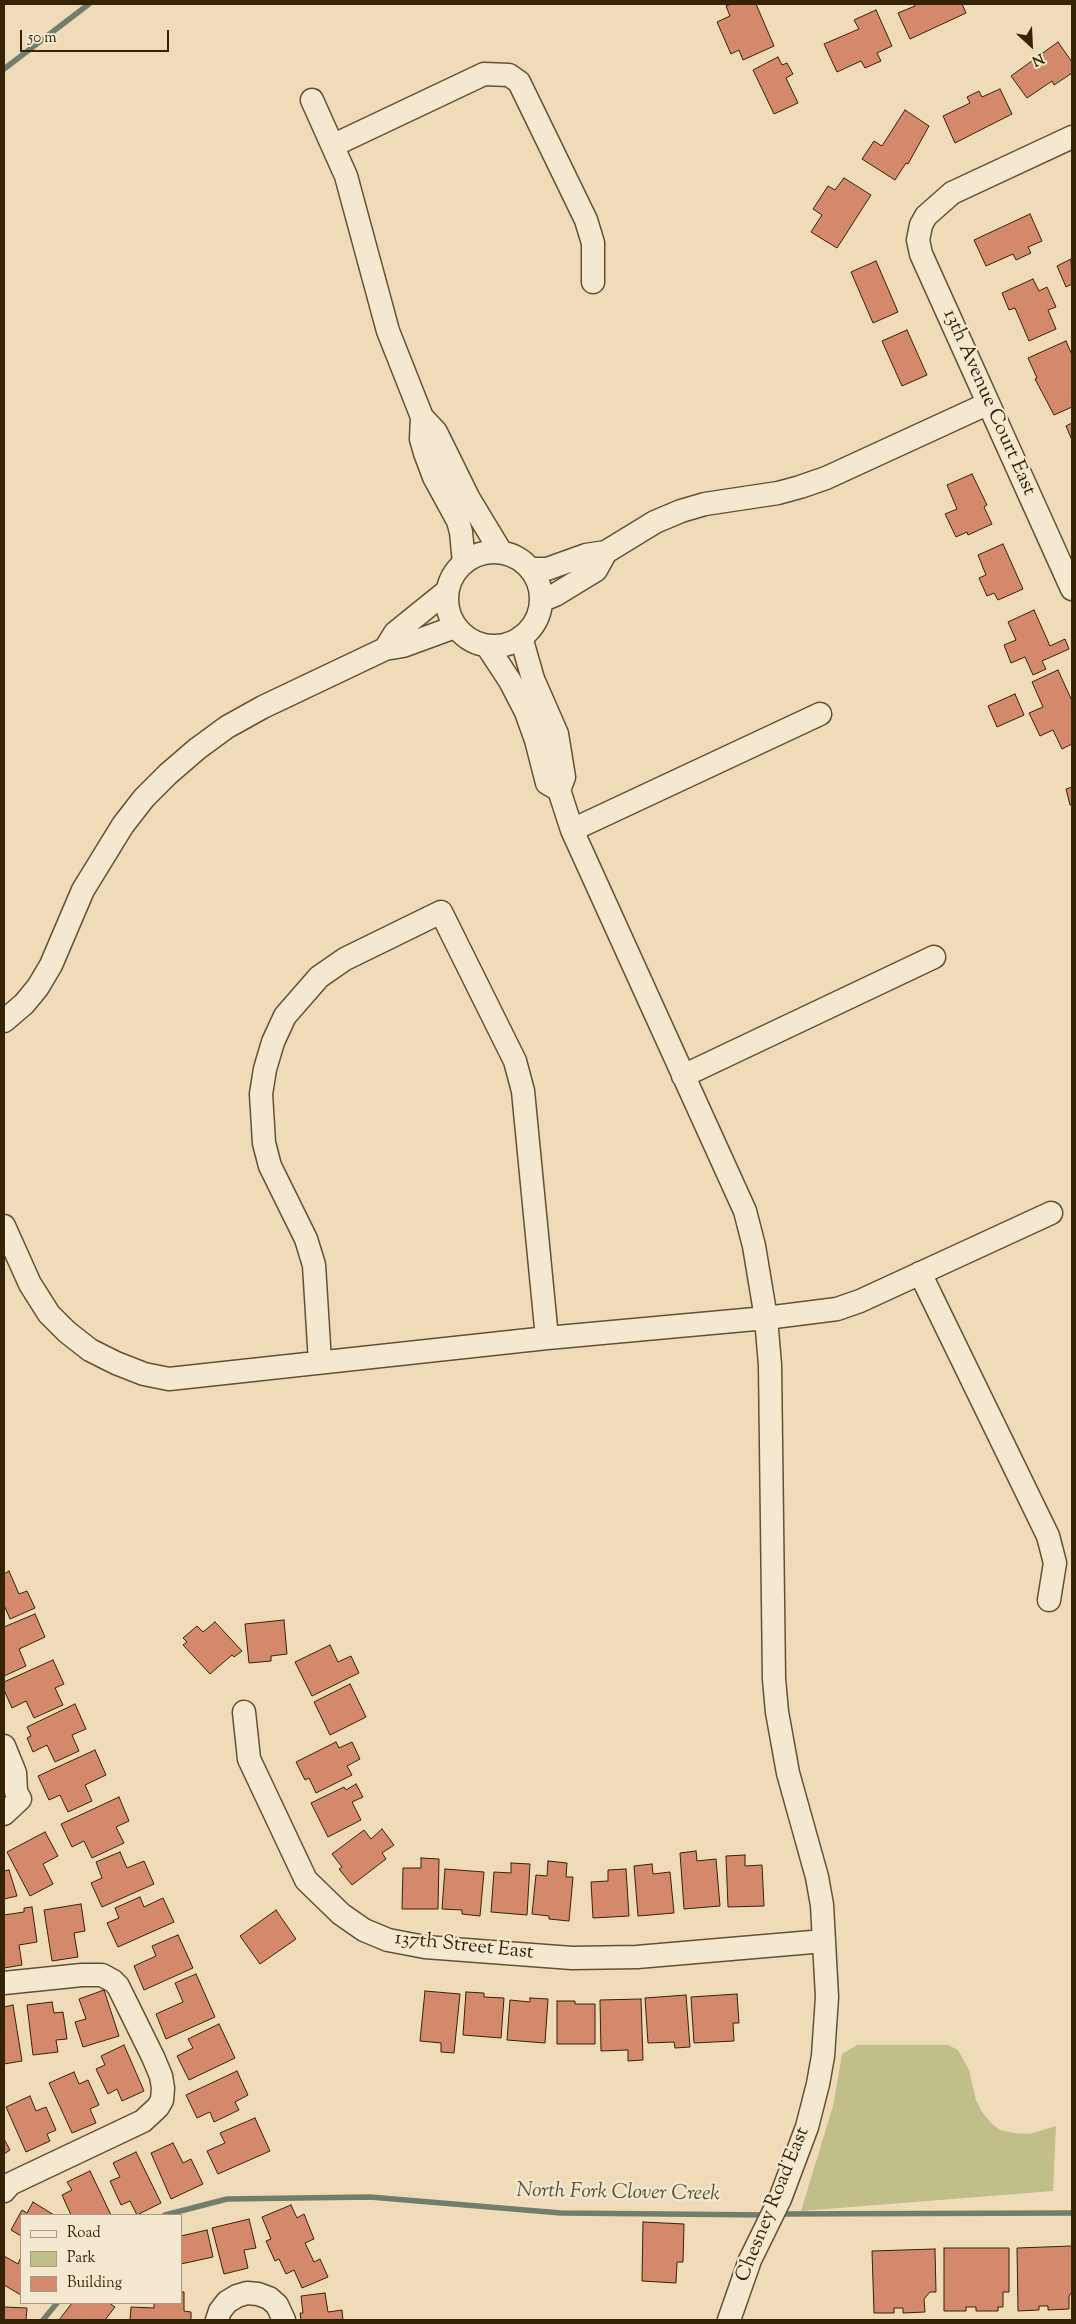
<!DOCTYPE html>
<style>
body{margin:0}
#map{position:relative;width:1076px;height:2324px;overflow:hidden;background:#efdbb7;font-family:"Sorts Mill Goudy",serif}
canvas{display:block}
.frame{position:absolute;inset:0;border:5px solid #362305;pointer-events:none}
.legend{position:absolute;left:20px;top:2214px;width:162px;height:90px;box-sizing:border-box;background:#f5e8d0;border:1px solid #a9997f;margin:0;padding:6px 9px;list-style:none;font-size:15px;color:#362305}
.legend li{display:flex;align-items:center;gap:10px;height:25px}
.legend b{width:25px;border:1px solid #a9997f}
.north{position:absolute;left:1006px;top:20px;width:50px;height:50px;-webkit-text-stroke:4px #f5e8d0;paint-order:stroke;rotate:155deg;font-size:14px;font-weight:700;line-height:20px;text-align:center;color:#362305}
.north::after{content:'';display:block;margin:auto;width:18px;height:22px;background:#362305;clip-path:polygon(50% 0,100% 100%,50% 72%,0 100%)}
.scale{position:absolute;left:20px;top:30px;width:149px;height:22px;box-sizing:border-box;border:2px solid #362305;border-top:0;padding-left:6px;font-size:15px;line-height:18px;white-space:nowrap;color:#362305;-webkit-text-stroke:4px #f5e8d0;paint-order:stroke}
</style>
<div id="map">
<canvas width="1076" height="2324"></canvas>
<div class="frame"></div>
<ul class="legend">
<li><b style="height:6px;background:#f5e8d0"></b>Road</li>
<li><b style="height:14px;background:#c0be89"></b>Park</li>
<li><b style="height:14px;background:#d4886c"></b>Building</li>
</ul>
<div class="north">N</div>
<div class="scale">50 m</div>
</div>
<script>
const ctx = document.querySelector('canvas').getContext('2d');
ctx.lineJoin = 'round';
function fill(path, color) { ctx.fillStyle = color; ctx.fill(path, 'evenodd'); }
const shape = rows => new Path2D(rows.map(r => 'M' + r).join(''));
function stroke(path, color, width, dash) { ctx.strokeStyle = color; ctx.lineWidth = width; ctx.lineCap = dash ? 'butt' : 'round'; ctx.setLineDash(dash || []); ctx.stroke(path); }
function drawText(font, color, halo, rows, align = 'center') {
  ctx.font = font + ' "Sorts Mill Goudy",serif'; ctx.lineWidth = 4.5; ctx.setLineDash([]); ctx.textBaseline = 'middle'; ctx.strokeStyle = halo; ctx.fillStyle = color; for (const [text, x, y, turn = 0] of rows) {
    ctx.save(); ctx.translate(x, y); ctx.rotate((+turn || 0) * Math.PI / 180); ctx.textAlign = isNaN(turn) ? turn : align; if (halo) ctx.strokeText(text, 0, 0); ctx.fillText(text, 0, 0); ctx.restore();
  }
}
fill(shape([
 [857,2045,948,2045,958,2050,969,2070,976,2100,982,2112,991,2123,1000,2130,1014,2133,1030,2134,1056,2126,1053,2191,801,2211,833,2106,842,2054]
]), '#c0be89');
stroke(shape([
 [4,69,89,4],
 [779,2214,1072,2213],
 [165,2215,227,2199,370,2197,561,2213,767,2215],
 [43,2320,57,2303]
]), '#727e6c', 5.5);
const building = shape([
 [731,4,756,4,774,46,743,60,739,50,731,54,717,22,730,16,726,6,731,4],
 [915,4,962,4,966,13,910,39,898,13,915,6,915,4],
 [876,10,892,46,877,53,881,61,865,68,861,61,837,72,824,44,859,29,854,20,876,10],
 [1058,42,1072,62,1072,73,1054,85,1052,81,1027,98,1011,76,1058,42],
 [778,57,782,65,787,63,793,74,786,78,798,103,774,114,753,70,778,57],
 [1000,89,1012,114,955,143,943,116,970,103,967,97,979,91,982,97,1000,89],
 [905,110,929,126,908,164,906,163,895,180,862,159,874,141,882,146,905,110],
 [844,178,871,195,837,248,811,232,822,215,813,209,828,186,835,190,844,178],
 [1030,214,1042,241,1028,247,1031,253,1016,260,1013,254,986,266,974,240,1030,214],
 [1071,259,1072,284,1066,287,1057,266,1071,259],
 [876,261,898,312,873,323,851,272,876,261],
 [1033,279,1039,291,1047,287,1056,307,1048,310,1056,329,1029,341,1015,308,1009,310,1002,293,1033,279],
 [907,330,927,375,902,386,882,341,907,330],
 [1066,341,1072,355,1072,407,1054,415,1035,379,1037,378,1028,358,1066,341],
 [1072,423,1072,440,1066,426,1072,423],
 [972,474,987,505,984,507,992,524,968,535,967,532,956,537,945,514,957,509,947,485,972,474],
 [1003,544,1023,589,998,600,994,593,987,596,979,578,986,575,978,555,1003,544],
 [1034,610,1050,646,1065,639,1069,649,1042,661,1046,669,1033,675,1025,657,1011,663,1004,645,1016,640,1008,622,1034,610],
 [1058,670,1072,701,1072,744,1062,749,1053,730,1040,736,1029,713,1043,707,1032,682,1058,670],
 [1015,694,1024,715,997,727,988,706,1015,694],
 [1072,787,1072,805,1070,805,1066,789,1072,787],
 [9,1571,19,1594,27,1591,35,1608,10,1619,4,1605,4,1574,9,1571],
 [35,1614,45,1637,19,1649,26,1666,4,1676,4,1627,35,1614],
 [284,1620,287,1654,271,1656,271,1661,249,1663,245,1624,284,1620],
 [215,1622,242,1651,234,1657,232,1655,210,1674,183,1645,187,1642,183,1638,197,1626,203,1632,215,1622],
 [330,1645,338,1662,351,1656,359,1673,312,1696,295,1662,330,1645],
 [53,1660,64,1684,55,1688,63,1705,34,1718,26,1701,12,1708,4,1690,4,1682,53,1660],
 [350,1684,366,1717,330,1735,314,1702,350,1684],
 [75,1704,86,1729,72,1735,79,1751,55,1762,47,1745,33,1752,27,1738,31,1736,27,1727,75,1704],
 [336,1742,339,1748,352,1742,360,1759,347,1766,352,1775,316,1793,309,1778,305,1780,296,1762,336,1742],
 [95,1750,106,1775,85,1785,92,1801,68,1812,60,1795,49,1800,38,1776,95,1750],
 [356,1784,363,1797,352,1802,361,1820,328,1837,311,1803,344,1787,346,1790,356,1784],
 [119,1797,129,1821,116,1827,124,1843,92,1858,84,1841,72,1847,61,1824,119,1797],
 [382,1829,394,1845,382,1853,386,1859,352,1885,339,1869,342,1867,332,1854,364,1830,371,1839,382,1829],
 [45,1832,58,1856,43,1864,53,1884,30,1896,7,1852,45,1832],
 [696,1851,697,1861,716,1859,720,1906,684,1909,680,1853,696,1851],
 [120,1852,127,1868,144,1861,154,1884,102,1907,91,1883,102,1878,96,1862,120,1852],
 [745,1855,745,1866,762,1865,764,1906,728,1907,726,1856,745,1855],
 [421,1858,439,1859,438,1909,402,1909,403,1868,421,1868,421,1858],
 [548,1861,567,1863,566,1877,573,1877,569,1921,549,1919,549,1916,532,1914,536,1875,547,1876,548,1861],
 [511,1863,530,1864,527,1915,491,1912,494,1872,511,1873,511,1863],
 [652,1864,653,1874,670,1872,674,1913,638,1916,634,1866,652,1864],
 [445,1869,484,1872,480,1916,462,1914,462,1910,442,1909,445,1869],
 [626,1869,629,1916,593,1918,591,1882,608,1881,608,1870,626,1869],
 [9,1870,17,1896,4,1899,4,1871,9,1870],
 [140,1897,144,1907,163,1898,174,1922,118,1947,107,1923,119,1918,115,1908,140,1897],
 [81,1904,85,1931,74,1933,78,1957,52,1961,44,1910,81,1904],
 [32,1907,37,1942,19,1945,22,1965,4,1968,4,1915,24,1912,24,1908,32,1907],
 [276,1910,296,1939,260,1964,240,1936,276,1910],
 [178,1935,193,1968,144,1990,134,1966,156,1956,152,1946,178,1935],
 [196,1974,215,2017,166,2039,156,2014,183,2002,175,1983,196,1974],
 [104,1990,119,2036,83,2047,75,2022,86,2019,79,1999,104,1990],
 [425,1991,460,1994,454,2053,441,2052,441,2043,420,2041,425,1991],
 [466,1992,484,1993,484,1997,504,1998,501,2038,463,2035,466,1992],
 [737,1994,739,2023,733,2023,734,2041,694,2043,691,1997,737,1994],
 [686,1995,690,2047,675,2048,674,2042,648,2043,645,1998,686,1995],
 [530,1998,548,1999,545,2043,507,2040,510,2000,530,2002,530,1998],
 [641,1999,643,2060,628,2061,628,2050,601,2051,600,2000,641,1999],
 [557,2001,575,2001,575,2004,595,2004,595,2044,557,2044,557,2001],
 [52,2002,54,2013,63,2012,67,2039,56,2040,58,2052,33,2055,27,2005,52,2002],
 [13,2005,22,2061,4,2064,4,2007,13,2005],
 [219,2024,235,2058,189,2080,177,2056,193,2048,188,2039,219,2024],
 [124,2045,144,2091,122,2101,117,2089,108,2094,96,2069,105,2065,101,2056,124,2045],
 [237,2071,248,2095,235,2102,239,2110,214,2122,210,2112,197,2118,186,2095,237,2071],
 [74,2072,79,2084,88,2080,99,2105,90,2109,96,2123,72,2133,49,2083,74,2072],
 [30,2096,36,2111,46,2107,56,2130,47,2134,50,2141,26,2152,6,2107,30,2096],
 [255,2118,270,2151,218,2174,207,2151,225,2143,220,2133,255,2118],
 [4,2139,10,2150,4,2154,4,2139],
 [173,2143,183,2163,191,2159,203,2184,171,2199,151,2153,173,2143],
 [136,2152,161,2203,137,2215,130,2201,121,2205,110,2181,120,2177,113,2163,136,2152],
 [90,2171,111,2215,71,2215,62,2195,72,2190,67,2182,90,2171],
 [33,2202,54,2215,21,2215,21,2236,11,2230,22,2210,27,2213,33,2202],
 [291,2205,297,2218,304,2214,314,2239,305,2243,314,2262,320,2259,328,2277,302,2288,294,2270,286,2274,279,2259,275,2261,266,2241,271,2239,262,2217,291,2205],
 [249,2219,256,2248,244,2250,248,2268,224,2274,212,2228,249,2219],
 [643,2222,684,2224,683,2262,677,2262,676,2283,642,2281,643,2222],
 [207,2230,213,2257,181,2264,181,2236,207,2230],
 [1072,2246,1072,2292,1069,2296,1069,2309,1048,2310,1048,2306,1039,2306,1039,2310,1018,2311,1017,2248,1072,2246],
 [944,2248,1009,2248,1009,2292,1003,2292,1003,2307,998,2307,998,2311,976,2311,976,2307,966,2307,966,2311,944,2311,944,2248],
 [935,2249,936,2292,930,2292,924,2299,925,2312,903,2313,903,2308,894,2308,894,2313,874,2313,872,2251,935,2249],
 [4,2256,18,2264,21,2257,21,2295,4,2285,4,2256],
 [181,2292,184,2292,184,2311,191,2312,191,2320,130,2320,131,2307,154,2308,154,2303,181,2303,181,2292],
 [325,2293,328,2312,342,2310,343,2320,301,2320,300,2313,303,2313,301,2296,325,2293],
 [72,2303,109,2303,115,2307,105,2320,59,2320,72,2303],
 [4,2307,27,2308,26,2320,4,2320,4,2307]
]);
fill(building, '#d4886c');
stroke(building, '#362305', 1);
const minor = shape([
 [312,100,346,176,388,331,422,417],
 [1072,137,952,193,926,216,921,225,918,240,921,254,1072,589],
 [334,145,484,74,509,75,519,82,586,220,593,243,593,282],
 [606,552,655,522,681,511,705,504,778,493,800,487,826,478,987,404],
 '447 599a47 47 0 1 1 94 0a47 47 0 1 1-94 0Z',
 [464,563,461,532,458,521,434,477,425,453,421,439,422,417,436,432,469,499,501,552],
 [530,569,547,569,586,555,606,552,596,570,555,595,541,601],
 [447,591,395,633,385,649,403,646,455,627],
 [487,646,510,681,526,712,536,740,547,783,559,790,564,777,557,734,533,679,521,637],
 [559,790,572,830,745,1211,754,1246,766,1318,770,1365,774,1679,777,1712,788,1773,817,1877,822,1905,827,1997,823,2056,818,2084,807,2127,780,2199,750,2260,729,2320],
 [572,830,820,714],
 [4,1021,24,1004,38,987,51,965,83,890,123,825,144,798,168,774,197,749,227,727,263,707,385,649],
 [683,1076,934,957],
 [4,1226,30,1284,49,1314,67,1332,90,1350,116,1363,144,1374,169,1379,547,1338,766,1318,837,1309,860,1301,1051,1213],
 [920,1273,1048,1536,1055,1563,1049,1600],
 [320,1362,314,1265,306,1239,270,1166,264,1143,261,1094,265,1069,273,1042,285,1016,319,977,345,959,441,912,515,1061,523,1091,547,1338],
 [244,1712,249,1759,306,1880,341,1914,364,1930,388,1940,425,1947,572,1958,637,1957,824,1941],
 [4,1746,15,1773,16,1792,20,1799,4,1814],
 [4,1983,82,1975,102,1975,113,1981,118,1986,153,2057,161,2076,163,2088,162,2100,158,2107,143,2121,10,2184,4,2191],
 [217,2320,220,2311,227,2302,237,2296,247,2293,258,2294,269,2298,277,2305,284,2320]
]);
stroke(minor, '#645132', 25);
stroke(minor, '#f5e8d0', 22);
drawText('20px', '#362305', '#f5e8d0', [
 ["13th Avenue Court East",988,403,66],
 ["137th Street East",464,1947,6],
 ["Chesney Road East",774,2205,-68]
]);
drawText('italic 21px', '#545139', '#f5e8d0', [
 ["North Fork Clover Creek",618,2194,1]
]);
</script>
